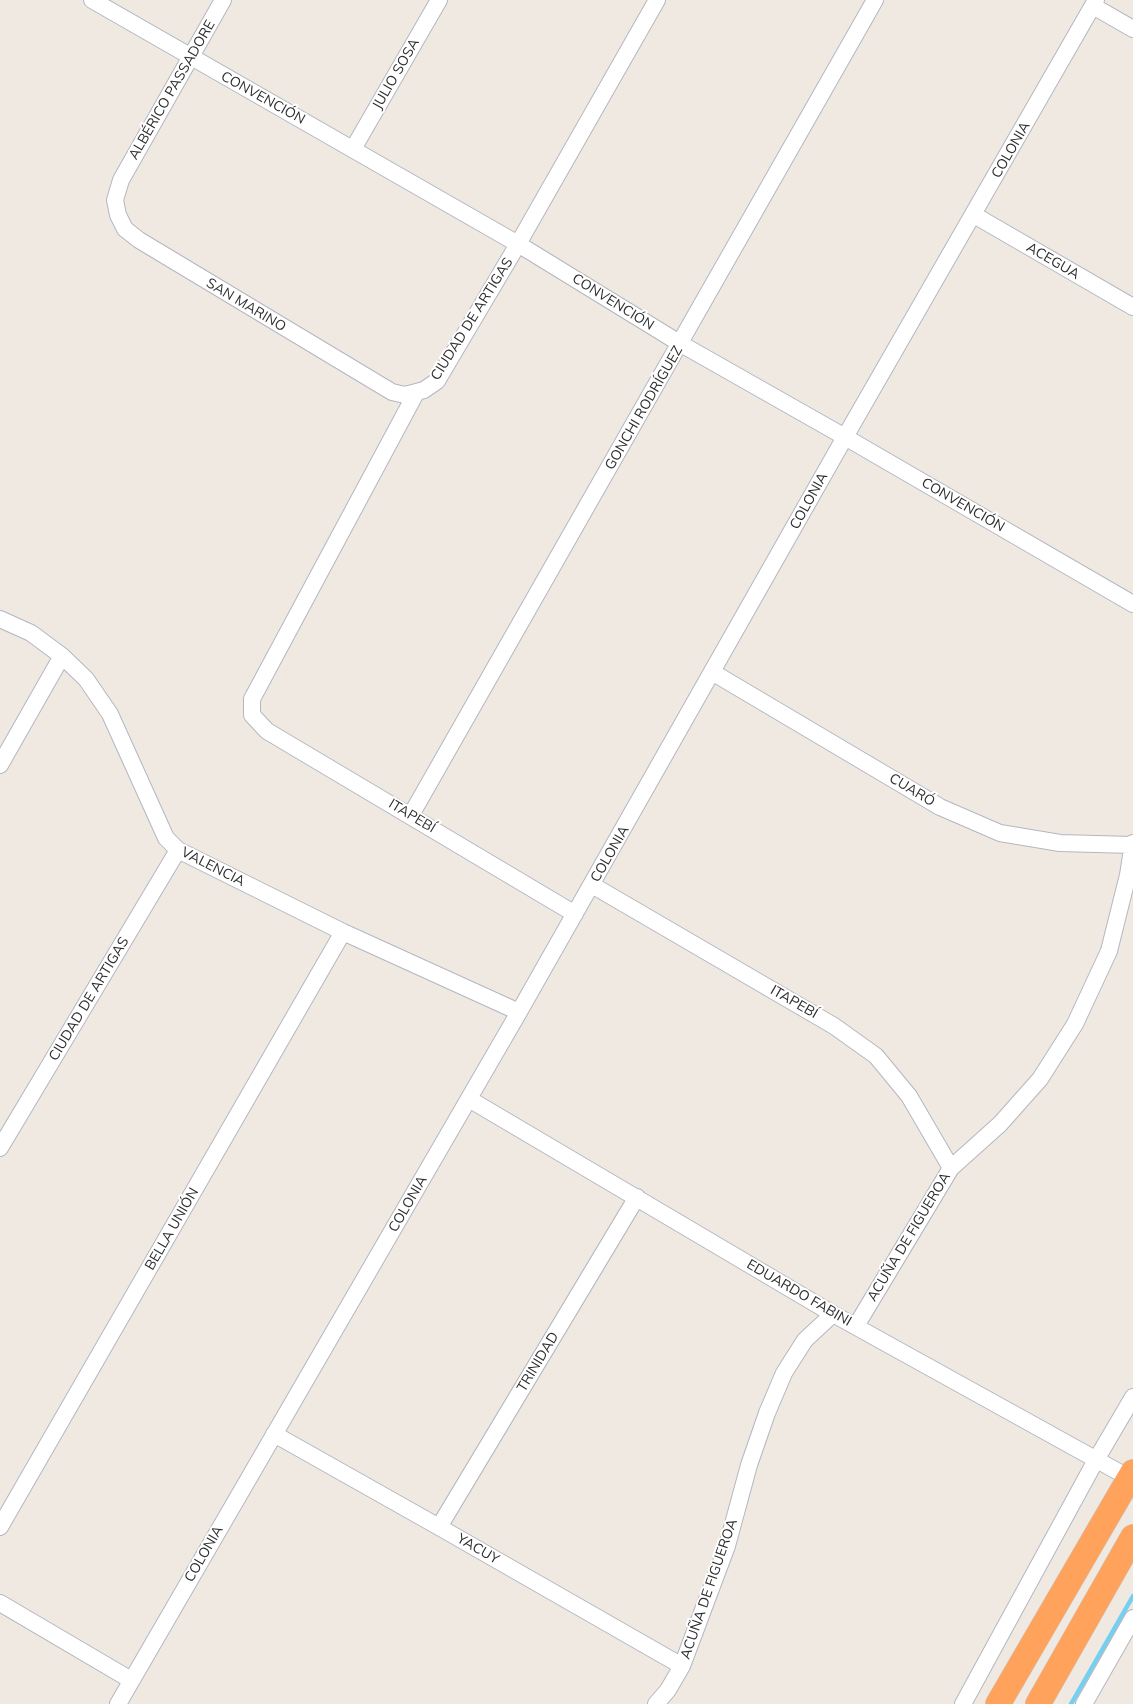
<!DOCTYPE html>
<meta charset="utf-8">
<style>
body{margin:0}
canvas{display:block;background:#efe9e1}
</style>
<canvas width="1133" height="1704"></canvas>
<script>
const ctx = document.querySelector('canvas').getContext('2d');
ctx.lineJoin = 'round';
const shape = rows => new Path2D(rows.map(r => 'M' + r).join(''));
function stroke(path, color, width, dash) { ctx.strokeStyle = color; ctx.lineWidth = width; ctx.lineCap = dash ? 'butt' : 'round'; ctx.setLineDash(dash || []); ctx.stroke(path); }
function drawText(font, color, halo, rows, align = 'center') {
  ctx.font = font + ' Mulish,sans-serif'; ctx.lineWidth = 4; ctx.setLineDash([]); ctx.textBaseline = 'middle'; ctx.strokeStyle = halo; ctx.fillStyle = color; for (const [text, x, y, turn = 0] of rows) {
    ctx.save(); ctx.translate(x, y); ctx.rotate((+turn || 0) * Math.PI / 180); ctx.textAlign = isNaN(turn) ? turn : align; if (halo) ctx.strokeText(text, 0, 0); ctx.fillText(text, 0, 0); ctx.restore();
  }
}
stroke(shape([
 [1071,1704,1133,1596]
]), '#75cff0', 4.5);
const minor = shape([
 [92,0,518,244,681,344,845,437,1133,604],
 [223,0,121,180,115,200,118,215,125,229,139,240,392,392,405,395,424,390,437,381,518,244,657,0],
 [1093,6,1133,29],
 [353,149,439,0],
 [974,215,1133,307],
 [416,393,252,699,252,715,267,731,575,914],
 [0,619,31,633,62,656,86,679,110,714,166,838,178,850,343,932,519,1012],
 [712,672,940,807,1000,833,1060,843,1132,845],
 [0,765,62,656],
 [411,815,875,0],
 [592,885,834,1026,876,1056,909,1096,951,1168],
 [469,1099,833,1314,1133,1480],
 [0,1148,178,850],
 [856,1326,951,1168,1000,1124,1040,1079,1075,1024,1109,951,1128,875,1133,843],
 [274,1434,439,1527,682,1666],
 [0,1527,343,932],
 [439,1527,637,1197],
 [0,1603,131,1680],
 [118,1704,519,1012,845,437,1096,0],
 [656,1704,668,1690,682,1666,727,1546,749,1465,767,1413,784,1373,805,1340,833,1314],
 [963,1704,1096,1460,1133,1397],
 [1084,1704,1133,1618]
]);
const highway = shape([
 [998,1704,1133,1472],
 [1038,1704,1133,1537]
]);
stroke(minor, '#b4b7c1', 18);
stroke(highway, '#c9c9c9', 26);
stroke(minor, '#fff', 16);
stroke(highway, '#ffa35c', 25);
drawText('14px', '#2e2e2e', '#fff', [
 ["JULIO SOSA",396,74,-60],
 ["ALBÉRICO PASSADORE",172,90,-60],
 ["CONVENCIÓN",263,98,29],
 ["COLONIA",1011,150,-60],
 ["ACEGUA",1053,261,30],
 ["CONVENCIÓN",613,302,32],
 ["SAN MARINO",246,305,31],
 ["CIUDAD DE ARTIGAS",472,319,-58],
 ["GONCHI RODRÍGUEZ",644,408,-60],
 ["COLONIA",809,501,-61],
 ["CONVENCIÓN",963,505,30],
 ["CUARÓ",912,790,31],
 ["ITAPEBÍ",412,816,31],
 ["COLONIA",610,854,-60],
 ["VALENCIA",213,867,27],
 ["CIUDAD DE ARTIGAS",89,999,-59],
 ["ITAPEBÍ",794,1002,30],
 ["COLONIA",408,1204,-60],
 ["BELLA UNIÓN",172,1229,-60],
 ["ACUÑA DE FIGUEROA",909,1237,-59],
 ["EDUARDO FABINI",799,1293,30],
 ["TRINIDAD",538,1362,-59],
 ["YACUY",478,1549,30],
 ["COLONIA",204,1554,-60],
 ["ACUÑA DE FIGUEROA",709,1589,-71]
]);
</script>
